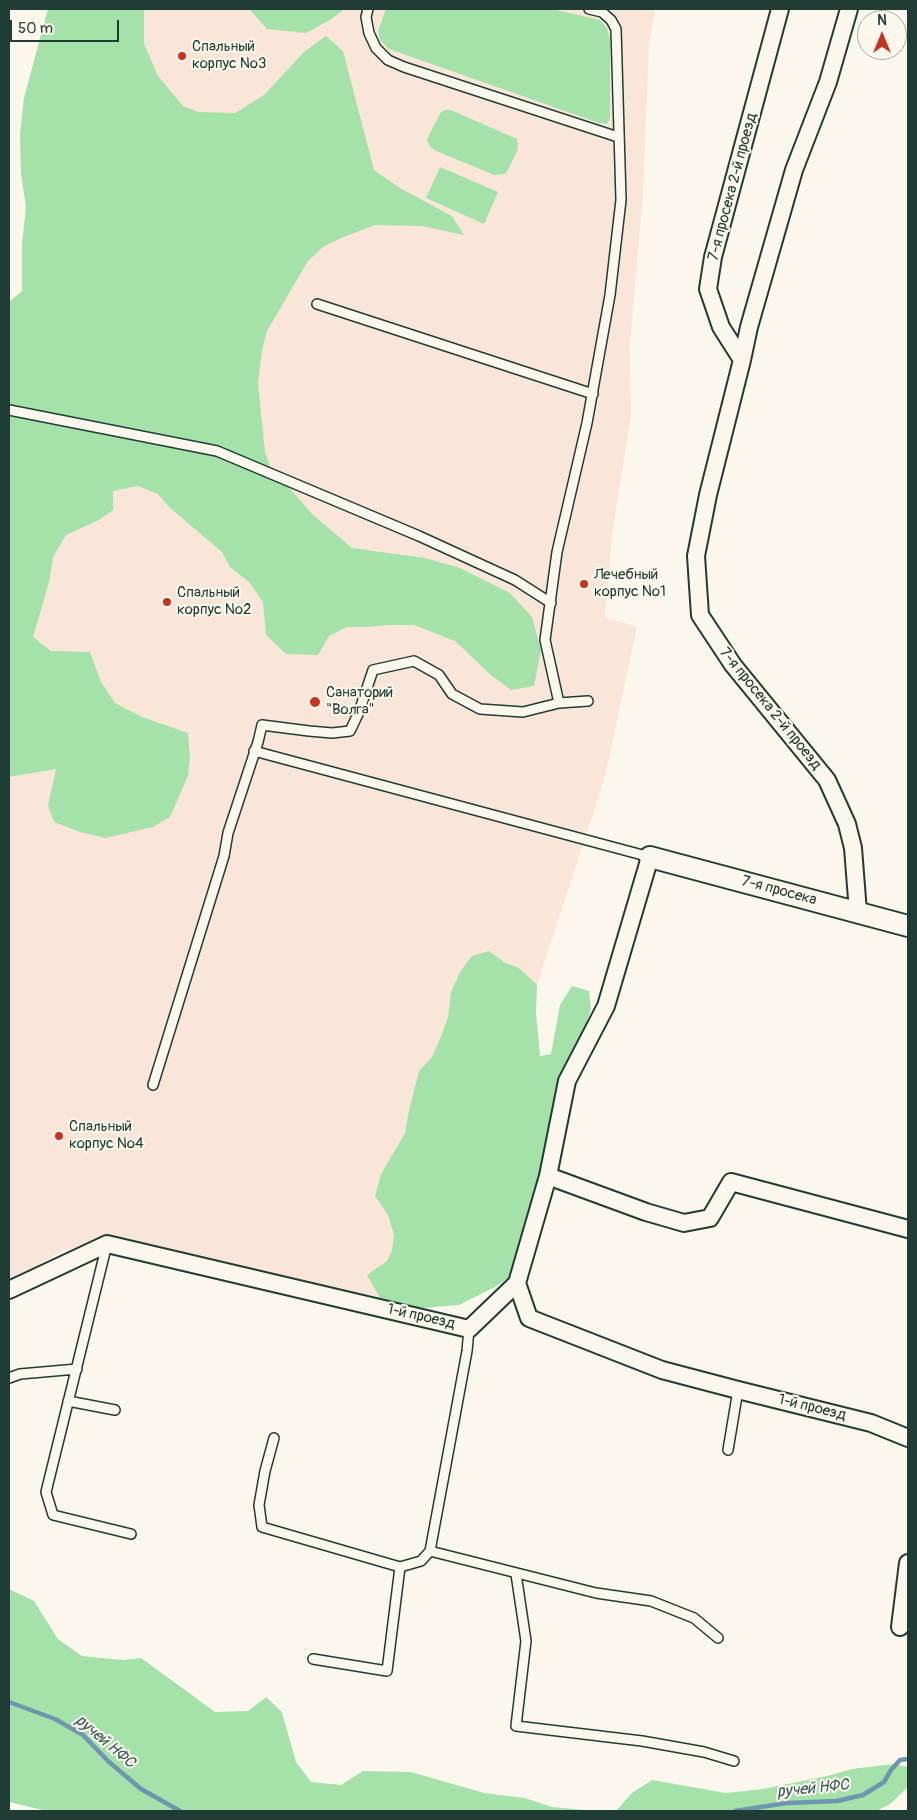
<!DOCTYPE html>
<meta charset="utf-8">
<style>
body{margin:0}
#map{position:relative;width:917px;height:1820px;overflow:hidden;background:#fbf7ec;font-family:Pangolin,sans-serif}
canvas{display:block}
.frame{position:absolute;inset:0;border:10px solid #1f3d34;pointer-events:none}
.north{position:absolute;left:857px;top:10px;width:50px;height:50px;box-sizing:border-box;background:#fbf7ec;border:1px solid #a3ada2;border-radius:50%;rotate:0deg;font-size:14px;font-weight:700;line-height:20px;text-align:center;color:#1f3d34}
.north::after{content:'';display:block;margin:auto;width:18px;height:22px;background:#c8321e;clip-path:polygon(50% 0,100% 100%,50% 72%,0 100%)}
.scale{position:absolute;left:10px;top:20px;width:109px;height:22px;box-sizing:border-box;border:2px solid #1f3d34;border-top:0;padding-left:6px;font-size:15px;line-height:18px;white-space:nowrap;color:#1f3d34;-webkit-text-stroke:4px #fbf7ec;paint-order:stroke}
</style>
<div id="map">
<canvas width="917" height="1820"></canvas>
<div class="frame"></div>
<div class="north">N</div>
<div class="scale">50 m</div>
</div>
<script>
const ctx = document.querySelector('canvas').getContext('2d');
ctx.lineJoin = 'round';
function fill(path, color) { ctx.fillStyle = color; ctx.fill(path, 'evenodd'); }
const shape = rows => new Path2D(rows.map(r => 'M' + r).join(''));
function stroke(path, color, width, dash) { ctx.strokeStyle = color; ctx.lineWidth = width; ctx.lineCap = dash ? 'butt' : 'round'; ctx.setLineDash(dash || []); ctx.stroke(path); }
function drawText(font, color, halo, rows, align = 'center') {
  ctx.font = font + ' Pangolin,sans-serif'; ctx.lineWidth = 4; ctx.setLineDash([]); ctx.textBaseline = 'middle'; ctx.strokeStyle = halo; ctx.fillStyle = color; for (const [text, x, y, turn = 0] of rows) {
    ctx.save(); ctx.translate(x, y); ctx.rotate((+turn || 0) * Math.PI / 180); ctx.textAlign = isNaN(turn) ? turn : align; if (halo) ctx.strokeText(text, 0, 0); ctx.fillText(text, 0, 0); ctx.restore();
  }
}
fill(shape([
 [48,9,655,9,649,46,643,194,630,345,631,416,612,535,605,617,637,627,605,777,537,985,519,968,504,962,489,951,460,972,451,992,448,1017,440,1039,432,1057,419,1071,409,1110,405,1133,381,1174,375,1196,388,1215,394,1235,392,1250,387,1261,368,1275,380,1298,124,1247,64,1249,9,1284,9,302,22,291,22,245,26,207,21,174,20,134,24,98]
]), '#fae6d9');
fill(shape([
 [48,9,144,9,144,44,158,76,183,106,198,112,235,113,264,95,305,51,326,36,343,51,374,170,400,188,452,216,464,235,422,226,375,225,341,238,323,247,308,261,267,331,262,350,258,383,265,452,270,466,312,514,352,548,425,558,460,568,510,593,532,617,541,650,534,686,511,690,492,676,455,641,414,625,387,625,366,627,347,627,329,636,318,655,286,654,266,635,263,602,250,583,230,567,222,552,169,507,158,494,138,486,113,491,113,510,99,520,66,535,53,557,49,582,33,637,51,651,90,652,101,682,115,703,142,717,188,733,190,757,188,776,170,817,153,827,105,838,80,832,54,822,48,806,56,769,9,777,9,302,22,291,22,245,26,207,21,174,20,134,24,98],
 [249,9,345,9,330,20,306,33,267,29],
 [386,9,552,9,600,20,607,28,610,39,610,118,607,124,599,123,389,49,380,40,378,31],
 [445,110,451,110,517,139,518,145,517,151,508,170,505,174,494,175,434,150,430,146,427,141,429,135,441,112],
 [440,167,498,192,484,224,426,198],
 [489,951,504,962,519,968,537,985,536,1012,540,1056,551,1054,560,1005,572,986,589,991,591,1008,520,1270,495,1287,459,1305,422,1308,398,1307,380,1298,367,1275,387,1261,392,1250,394,1235,388,1215,375,1196,381,1174,405,1133,409,1110,419,1071,432,1057,440,1039,448,1017,451,992,460,972,472,956],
 [9,1589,34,1601,58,1639,82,1656,123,1660,141,1658,215,1712,248,1711,266,1697,282,1712,296,1762,311,1782,341,1785,363,1771,411,1772,484,1793,525,1798,552,1807,595,1811,47,1811,9,1802],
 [893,1764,908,1767,908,1787,889,1805,876,1811,616,1811,632,1793,652,1780,726,1793,763,1789,827,1776,852,1769]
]), '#a4e2aa');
stroke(shape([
 [9,1702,55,1719,83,1735,108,1761,141,1789,180,1811],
 [735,1811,787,1803,837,1801,863,1795,884,1782,891,1770,900,1760,908,1759]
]), '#6f96ae', 4.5);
const service = shape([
 [368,9,366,17,369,33,376,48,388,60,404,67,618,137],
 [317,304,593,394],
 [9,410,217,451,419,536,515,580,551,603],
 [559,703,545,640,557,552,587,423,610,295,621,200,616,29,611,20,602,12,589,9],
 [254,751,650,857],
 [153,1085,224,856,228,833,258,742,262,725,309,731,332,733,350,731,359,712,373,670,414,661,439,675,452,694,480,709,523,712,559,703,588,701],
 [107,1244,46,1492,53,1515,131,1534],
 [9,1378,20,1374,77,1369],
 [68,1401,115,1410],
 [274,1438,265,1471,259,1505,262,1527,400,1567],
 [728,1450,738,1390],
 [430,1551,596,1593,651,1601,694,1618,718,1638],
 [516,1574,526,1641,516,1726,642,1741,704,1752,734,1761],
 [313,1659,387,1671,400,1567,421,1561,430,1551,467,1351,469,1329]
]);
const minor = shape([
 [780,9,713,257,708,289,721,327,742,360,708,495,696,556,700,615,733,665,827,780,847,824,853,848,858,912],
 [742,360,749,327,794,170,828,82,849,9],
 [548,1176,646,1212,684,1223,710,1218,731,1182,908,1229],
 [517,1283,548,1176,567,1081,606,1006,650,857],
 [9,1290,107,1244,469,1329,517,1283,529,1318,662,1370,738,1390,871,1423,908,1438],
 [900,1627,908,1563]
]);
const tertiary = shape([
 [650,857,908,926]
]);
stroke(service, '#1f3d34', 12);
stroke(minor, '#1f3d34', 20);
stroke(tertiary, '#1f3d34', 24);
stroke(service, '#fbf7ec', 9);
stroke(minor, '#fbf7ec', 16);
stroke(tertiary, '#fbf7ec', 20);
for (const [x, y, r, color] of [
 [182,56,5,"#c8321e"],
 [584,584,5,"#c8321e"],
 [167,602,5,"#c8321e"],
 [315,702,6,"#c8321e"],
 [59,1136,5,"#c8321e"]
]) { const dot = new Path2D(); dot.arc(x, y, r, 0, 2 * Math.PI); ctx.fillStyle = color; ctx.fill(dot); stroke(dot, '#fbf7ec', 2); }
drawText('15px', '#1f3d34', '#fbf7ec', [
 ["Спальный",192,47],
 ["корпус №3",192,64],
 ["Лечебный",594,575],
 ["корпус №1",594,592],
 ["Спальный",177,593],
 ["корпус №2",177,610],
 ["Санаторий",326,693],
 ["\"Волга\"",326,710],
 ["Спальный",69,1127],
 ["корпус №4",69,1144]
], 'left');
drawText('15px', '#1f3d34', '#fbf7ec', [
 ["7-я просека 2-й проезд",733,187,-75],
 ["7-я просека 2-й проезд",770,709,51],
 ["7-я просека",779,891,15],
 ["1-й проезд",421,1317,13],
 ["1-й проезд",812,1408,14]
]);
drawText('italic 16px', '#3a5b5d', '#fbf7ec', [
 ["ручей НФС",105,1742,40],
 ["ручей НФС",813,1789,-6]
]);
</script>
